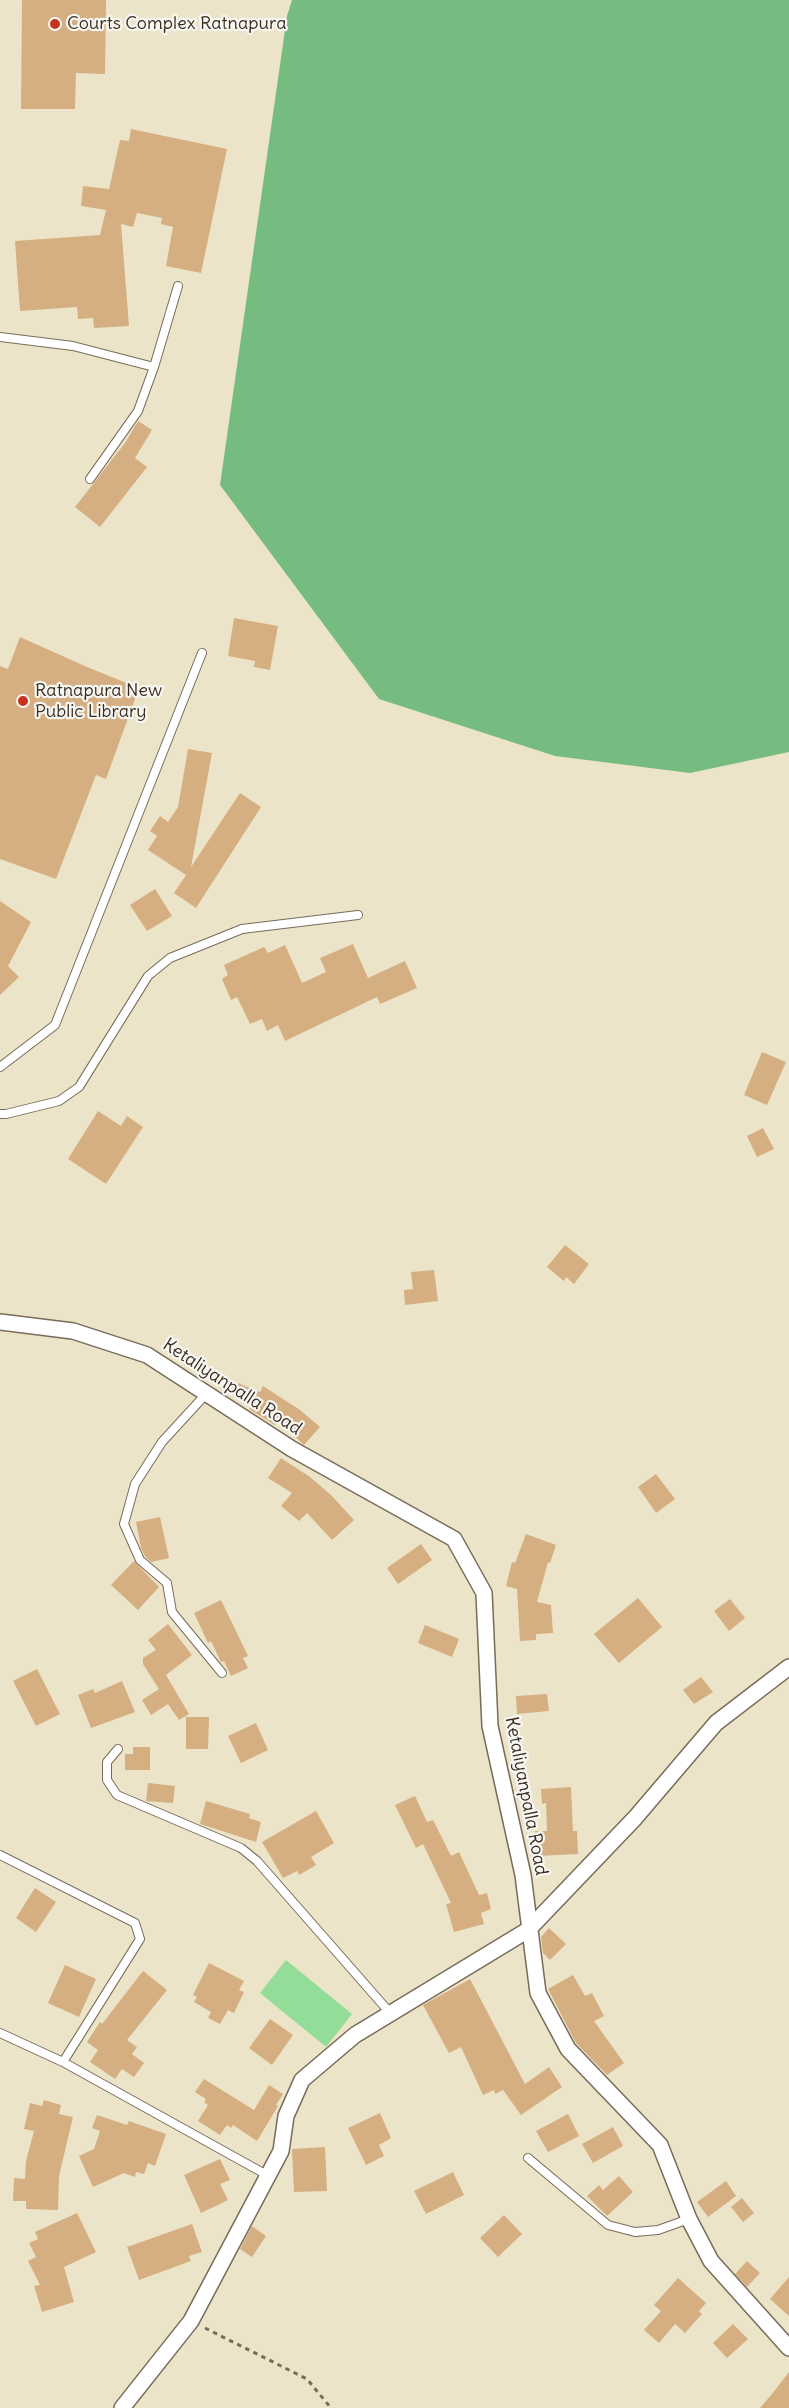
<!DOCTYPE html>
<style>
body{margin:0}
canvas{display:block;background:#ece4c8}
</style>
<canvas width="789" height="2408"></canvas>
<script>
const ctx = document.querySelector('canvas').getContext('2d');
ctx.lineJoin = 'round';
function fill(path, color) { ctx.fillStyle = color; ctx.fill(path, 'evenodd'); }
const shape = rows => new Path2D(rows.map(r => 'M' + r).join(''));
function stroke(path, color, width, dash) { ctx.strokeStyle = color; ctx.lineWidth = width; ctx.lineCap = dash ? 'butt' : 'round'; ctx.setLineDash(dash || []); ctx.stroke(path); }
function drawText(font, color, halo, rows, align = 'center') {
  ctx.font = font + ' Delius,sans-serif'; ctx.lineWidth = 4.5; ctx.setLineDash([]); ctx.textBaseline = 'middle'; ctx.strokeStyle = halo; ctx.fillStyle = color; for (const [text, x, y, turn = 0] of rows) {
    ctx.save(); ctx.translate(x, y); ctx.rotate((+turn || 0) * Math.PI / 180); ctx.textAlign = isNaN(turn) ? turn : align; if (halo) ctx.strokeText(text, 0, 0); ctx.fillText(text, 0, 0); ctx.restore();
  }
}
fill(shape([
 [286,1960,352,2014,326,2047,260,1993]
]), '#93dd98');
fill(shape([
 [292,0,789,0,789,752,690,773,555,756,379,699,220,485,287,16]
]), '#76bc80');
fill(shape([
 [22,0,106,0,105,74,76,73,75,109,21,109],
 [131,129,227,149,201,273,166,266,173,227,161,224,162,218,137,213,133,227,121,224,129,326,94,328,93,318,78,319,77,307,20,311,15,241,100,235,106,210,81,206,83,186,109,189,120,140,129,141],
 [138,421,152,430,135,458,147,467,100,527,75,507,125,443],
 [234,618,278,626,270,670,254,667,255,661,228,656],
 [20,637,87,667,139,688,106,779,96,775,56,879,0,859,0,666,8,669],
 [188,749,212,753,191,867,240,793,261,807,196,908,174,893,186,875,148,850,157,836,150,831,160,816,168,822,178,807],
 [155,889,172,916,147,931,130,905],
 [0,901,31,922,8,966,19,977,0,995],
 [353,944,368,978,405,961,417,988,380,1004,377,997,285,1041,278,1025,267,1031,262,1019,250,1024,237,997,231,1000,222,979,228,975,224,965,264,947,268,953,285,945,302,983,326,972,320,958],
 [762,1052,786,1062,767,1105,744,1095],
 [98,1111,121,1126,127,1116,143,1127,106,1184,68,1159],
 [763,1128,774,1149,757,1157,747,1136],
 [565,1245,589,1264,574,1284,566,1277,564,1281,547,1267],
 [434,1270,438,1301,405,1305,404,1290,413,1289,411,1272],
 [233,1381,260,1392,263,1386,300,1410,320,1427,304,1445,278,1421,275,1425,249,1409,253,1403,228,1392],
 [281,1458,310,1477,331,1495,354,1520,332,1540,307,1513,299,1521,281,1506,292,1493,268,1478],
 [656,1474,675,1499,656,1513,638,1487],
 [160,1517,169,1558,151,1562,145,1556,141,1548,136,1522],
 [526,1534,556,1545,550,1563,548,1562,537,1602,551,1605,553,1633,536,1634,536,1640,520,1641,517,1589,506,1586,512,1562,515,1563],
 [421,1544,432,1560,398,1584,387,1568],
 [134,1561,159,1587,138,1610,111,1585],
 [638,1598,662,1627,619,1663,594,1634],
 [730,1599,745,1618,729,1631,714,1611],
 [221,1600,248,1656,243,1658,248,1668,231,1676,224,1661,221,1662,211,1641,208,1643,194,1613],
 [168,1624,192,1655,166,1675,189,1714,179,1720,168,1704,151,1715,142,1700,159,1689,143,1664,143,1658,156,1650,148,1640],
 [425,1625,459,1639,452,1657,418,1643],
 [37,1669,60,1714,36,1726,13,1681],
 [701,1677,713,1692,694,1704,683,1690],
 [122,1681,135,1712,91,1728,78,1695,93,1689,95,1693],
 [547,1694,549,1711,517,1714,516,1696],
 [186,1717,209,1717,208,1749,186,1749],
 [256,1723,268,1750,241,1763,228,1736],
 [133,1747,150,1747,150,1770,125,1770,125,1754,133,1754],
 [148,1783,175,1786,173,1803,146,1801],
 [571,1787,573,1831,577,1831,578,1854,537,1856,535,1831,547,1831,546,1803,542,1804,541,1789],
 [415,1796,427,1822,433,1820,451,1856,459,1852,479,1895,487,1893,491,1909,481,1913,484,1924,454,1932,446,1904,451,1903,423,1844,416,1848,395,1805],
 [206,1801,250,1814,249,1818,261,1822,256,1842,200,1824],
 [316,1811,334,1843,311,1857,316,1865,299,1875,297,1871,283,1878,262,1842],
 [35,1888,56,1902,36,1932,16,1918],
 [549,1928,566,1944,550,1960,543,1953,541,1937],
 [209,1963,244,1981,239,1990,244,1992,234,2013,228,2010,220,2024,208,2018,211,2012,194,2002,197,1997,193,1995],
 [65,1965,96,1979,79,2017,48,2003],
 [143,1971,167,1990,127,2040,137,2047,132,2054,144,2063,134,2077,122,2069,115,2079,90,2062,98,2050,87,2042,100,2022,102,2024],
 [573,1975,585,1996,592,1993,604,2016,594,2021,624,2063,607,2075,576,2043,548,1989],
 [470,1979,525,2084,549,2067,562,2087,521,2115,503,2090,495,2094,494,2090,483,2095,461,2047,449,2053,423,2005],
 [270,2019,293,2035,272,2065,249,2048],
 [204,2079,254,2110,269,2085,283,2094,276,2105,278,2106,257,2141,233,2125,231,2128,227,2125,220,2135,198,2121,208,2105,204,2102,206,2099,195,2092],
 [44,2100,61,2105,59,2114,73,2117,59,2176,58,2210,26,2209,26,2201,13,2201,14,2178,25,2179,26,2161,34,2131,24,2129,30,2103,42,2106],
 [380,2113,391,2138,379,2145,384,2156,366,2165,348,2128],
 [568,2114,579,2136,548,2152,536,2131],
 [97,2115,127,2125,129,2121,166,2134,155,2166,148,2163,144,2174,136,2172,135,2177,124,2173,93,2187,79,2156,94,2149,100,2131,92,2128],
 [613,2127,623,2146,593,2163,582,2144],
 [325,2147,327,2191,294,2192,292,2149],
 [220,2159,230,2180,220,2184,228,2200,201,2213,184,2175],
 [453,2172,464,2195,426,2214,414,2191],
 [619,2176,633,2192,607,2216,587,2196,599,2185,603,2190],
 [726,2181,736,2196,708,2217,697,2202],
 [742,2198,754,2213,743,2222,731,2207],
 [77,2213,96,2252,64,2267,74,2302,42,2312,34,2286,40,2285,28,2261,36,2257,29,2243,38,2239,35,2232],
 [504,2215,522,2234,498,2257,480,2238],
 [192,2224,202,2252,189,2256,191,2261,139,2280,127,2247],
 [252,2226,266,2236,252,2257,240,2249],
 [747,2261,760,2273,747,2287,735,2274],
 [789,2277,789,2316,770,2299],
 [678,2278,706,2303,699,2311,702,2314,685,2333,675,2324,659,2343,644,2330,661,2311,654,2305],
 [733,2324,748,2339,727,2358,713,2343],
 [789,2372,789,2408,760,2408,772,2394]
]), '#d5af81');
const service = shape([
 [0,337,73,346,154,367],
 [90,479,138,411,154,367,178,286],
 [0,1067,55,1025,202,653],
 [0,1114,6,1114,59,1101,79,1087,148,976,170,958,242,929,358,915],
 [206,1394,162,1442,135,1484,124,1524,140,1560,167,1583,172,1612,222,1673],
 [118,1749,107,1762,107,1780,117,1795,241,1848,257,1861,391,2014],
 [0,1855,135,1923,140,1939,63,2062],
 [0,2033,63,2062,267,2175],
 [528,2158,608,2225,635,2232,658,2230,689,2219]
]);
const minor = shape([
 [0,1322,73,1331,147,1355,292,1449,454,1539,484,1593,490,1726,523,1875,538,1993,568,2049,660,2145,689,2219,711,2261,789,2348],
 [122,2408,191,2321,281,2151,286,2116,302,2080,355,2035,528,1930,635,1818,716,1723,789,1667]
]);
stroke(service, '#796b5a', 10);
stroke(minor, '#796b5a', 18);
stroke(shape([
 [205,2328,307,2379,331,2408]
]), '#796b5a', 3, [4.5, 4.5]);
stroke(service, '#fff', 8);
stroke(minor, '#fff', 15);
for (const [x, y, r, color] of [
 [55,24,6,"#c8321e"],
 [23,701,6,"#c8321e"]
]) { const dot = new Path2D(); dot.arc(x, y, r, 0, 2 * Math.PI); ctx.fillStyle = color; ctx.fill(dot); stroke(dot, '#f6f6f2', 2); }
drawText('18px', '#3b2a1e', '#f6f6f2', [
 ["Courts Complex Ratnapura",67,24],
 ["Ratnapura New",35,691],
 ["Public Library",35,712]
], 'left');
drawText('18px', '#3b2a1e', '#f6f6f2', [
 ["Ketaliyanpalla Road",232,1387,33],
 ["Ketaliyanpalla Road",526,1796,79]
]);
</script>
